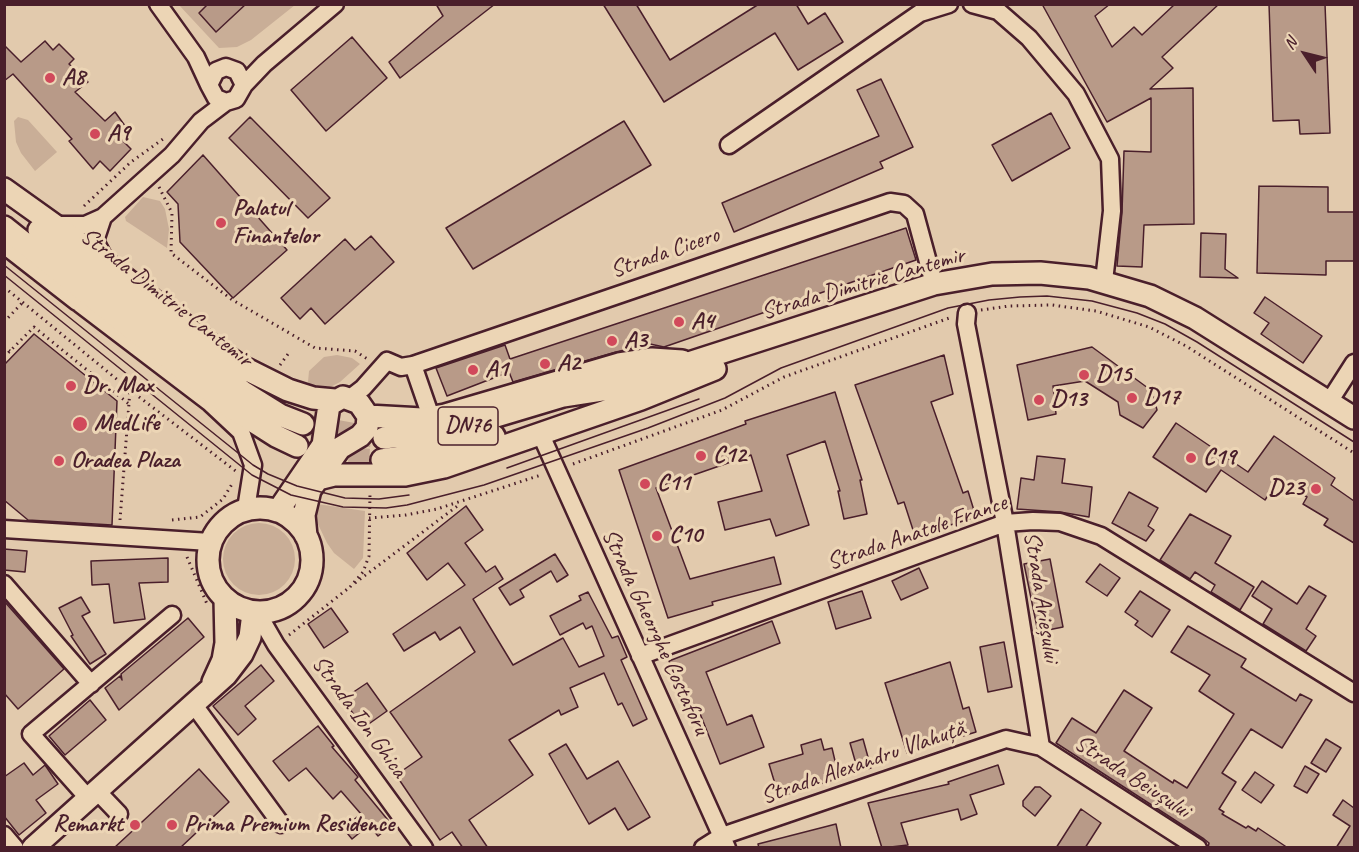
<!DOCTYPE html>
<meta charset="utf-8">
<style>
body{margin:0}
#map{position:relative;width:1359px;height:852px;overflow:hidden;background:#e2caad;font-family:Caveat,sans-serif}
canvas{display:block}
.frame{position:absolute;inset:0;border:6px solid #4a1f2b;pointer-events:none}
.north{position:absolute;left:1275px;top:24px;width:60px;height:60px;-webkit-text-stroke:4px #ecd5b5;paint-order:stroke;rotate:305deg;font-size:16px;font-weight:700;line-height:24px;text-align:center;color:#4a1f2b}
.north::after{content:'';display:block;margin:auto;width:21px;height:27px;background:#4a1f2b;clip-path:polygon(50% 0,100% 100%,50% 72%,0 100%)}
</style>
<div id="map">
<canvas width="1359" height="852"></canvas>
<div class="frame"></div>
<div class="north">N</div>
</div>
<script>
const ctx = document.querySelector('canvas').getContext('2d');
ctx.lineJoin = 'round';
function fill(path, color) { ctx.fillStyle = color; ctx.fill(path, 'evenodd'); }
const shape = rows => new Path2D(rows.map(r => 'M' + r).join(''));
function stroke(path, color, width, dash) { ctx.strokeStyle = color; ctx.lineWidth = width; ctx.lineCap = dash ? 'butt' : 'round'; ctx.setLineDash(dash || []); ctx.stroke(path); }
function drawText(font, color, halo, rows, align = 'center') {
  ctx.font = font + ' Caveat,sans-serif'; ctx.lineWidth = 6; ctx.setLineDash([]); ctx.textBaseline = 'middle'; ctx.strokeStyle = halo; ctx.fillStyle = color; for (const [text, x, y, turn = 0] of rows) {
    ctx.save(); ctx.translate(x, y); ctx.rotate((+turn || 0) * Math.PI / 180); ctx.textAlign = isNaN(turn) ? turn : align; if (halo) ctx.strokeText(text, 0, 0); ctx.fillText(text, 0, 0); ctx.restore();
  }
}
fill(shape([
 [179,5,295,5,251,40,237,47,219,48],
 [18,117,28,120,57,152,35,171,21,153,16,142,14,121],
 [143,197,160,201,165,209,169,229,167,248,126,221,125,217],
 [337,355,352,358,360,364,340,382,321,392,311,386,308,382,309,371,324,357],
 [317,504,365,511,363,558,354,569,334,553,327,543,316,520],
 '223 559a36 36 0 1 1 72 0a36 36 0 1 1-72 0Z'
]), '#c9ae97');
const building = shape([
 [208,4,246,4,216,32,199,13,208,4],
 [436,4,495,4,400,78,389,62,443,16,436,4],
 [603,4,636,4,670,60,759,4,796,4,808,24,825,13,843,42,798,70,775,33,664,102,603,4],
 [1042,4,1110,4,1095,16,1112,47,1134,27,1142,35,1175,4,1219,4,1162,57,1173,68,1150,89,1193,88,1194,224,1144,225,1142,267,1117,266,1122,212,1124,151,1151,152,1151,98,1107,122,1042,4],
 [1269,4,1325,4,1330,133,1300,134,1299,120,1273,121,1269,4],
 [352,37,387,78,326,131,291,90,352,37],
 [45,41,53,50,59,44,74,59,69,64,88,82,75,92,105,121,115,112,128,130,119,137,131,149,110,171,100,161,93,169,69,141,72,139,13,74,4,81,4,45,21,62,45,41],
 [881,79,913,147,880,162,883,168,734,232,722,203,879,136,857,90,881,79],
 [1051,113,1070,148,1012,181,992,145,1051,113],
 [250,117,330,198,308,218,229,138,250,117],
 [624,121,651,165,473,269,446,228,624,121],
 [203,155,287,250,233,298,180,242,178,204,167,192,203,155],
 [1259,186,1328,187,1328,212,1354,212,1354,261,1326,261,1326,275,1257,273,1259,186],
 [906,228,916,260,664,347,650,344,616,352,513,382,509,372,447,396,436,368,505,345,510,359,906,228],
 [1201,233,1226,234,1225,269,1238,278,1200,277,1201,233],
 [371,236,394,262,325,324,311,308,300,319,281,298,345,239,355,250,371,236],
 [1265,297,1322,336,1303,363,1261,334,1269,323,1254,313,1265,297],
 [34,334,117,401,112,525,28,520,4,500,4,365,34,334],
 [1092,347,1152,391,1157,410,1143,428,1120,415,1118,402,1085,381,1053,386,1056,414,1028,420,1017,365,1092,347],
 [944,355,953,394,931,402,963,493,968,491,976,517,915,536,904,502,898,504,855,385,944,355],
 [835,392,862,480,860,480,867,514,844,519,838,491,840,491,825,441,787,455,809,525,776,536,770,519,725,530,718,502,762,491,751,455,656,488,690,579,774,557,781,584,712,602,713,605,668,618,619,470,746,424,745,421,835,392],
 [1176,423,1248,472,1274,436,1335,478,1331,485,1354,501,1354,543,1324,525,1328,519,1303,504,1307,497,1279,479,1265,500,1221,470,1206,492,1153,457,1176,423],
 [1037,456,1065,459,1062,483,1092,487,1089,517,1060,512,1017,509,1021,478,1034,480,1037,456],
 [1129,492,1158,508,1148,526,1154,530,1146,541,1112,523,1129,492],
 [466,506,483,530,465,543,486,572,495,566,503,579,473,599,513,665,563,638,579,667,604,656,592,626,586,629,583,623,560,635,550,616,581,600,579,596,588,592,612,638,618,636,627,657,621,660,647,719,633,726,622,703,618,705,604,673,570,688,578,707,561,715,559,710,509,740,533,775,469,820,488,848,463,848,452,832,440,840,396,775,422,757,390,712,475,652,460,627,440,640,435,632,404,651,393,634,465,585,448,563,427,580,407,553,466,506],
 [1190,514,1231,536,1215,563,1254,587,1240,610,1211,592,1215,585,1195,572,1190,579,1160,560,1190,514],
 [4,549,27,551,25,572,4,570,4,549],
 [555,554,568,575,557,582,551,571,520,590,524,597,510,605,499,588,555,554],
 [168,558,168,582,139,583,145,619,114,623,109,584,92,585,91,561,168,558],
 [1050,559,1063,627,1038,632,1024,564,1050,559],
 [1100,564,1120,578,1107,596,1086,582,1100,564],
 [919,568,928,588,901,600,892,581,919,568],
 [1262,581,1297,604,1309,586,1326,596,1306,629,1316,636,1306,651,1263,624,1272,609,1252,596,1262,581],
 [862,591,871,618,836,629,828,602,862,591],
 [1140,591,1170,610,1152,637,1135,625,1138,621,1125,612,1140,591],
 [81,597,90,612,82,616,106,654,90,664,71,636,73,635,59,608,81,597],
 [4,601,64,669,18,709,4,693,4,601],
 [331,608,348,632,324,648,308,624,331,608],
 [188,618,204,637,119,710,105,688,120,676,122,680,121,674,188,618],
 [772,621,780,643,706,672,727,725,752,715,764,747,720,764,699,711,690,714,669,661,772,621],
 [1188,626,1246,659,1241,667,1296,701,1300,694,1312,700,1282,748,1251,729,1222,773,1236,782,1219,809,1224,812,1222,814,1246,828,1248,826,1256,831,1258,828,1288,848,1208,848,1209,843,1204,839,1056,743,1072,718,1096,733,1124,690,1152,708,1124,751,1173,783,1174,780,1187,788,1234,714,1199,691,1210,675,1171,652,1188,626],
 [1004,642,1012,687,988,692,980,647,1004,642],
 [950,662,963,709,969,707,976,732,907,753,885,683,950,662],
 [261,665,274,681,245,706,256,719,238,735,213,706,261,665],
 [367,683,387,711,363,728,343,699,367,683],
 [90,700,106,720,65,755,49,736,90,700],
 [318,726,334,746,332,747,358,777,355,780,392,825,378,836,369,825,352,839,343,828,361,814,341,791,333,799,306,768,289,781,273,761,318,726],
 [821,739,824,750,832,748,839,778,779,797,769,764,803,754,801,745,821,739],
 [863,739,871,768,858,771,850,743,863,739],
 [1326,739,1341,748,1326,772,1311,763,1326,739],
 [566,744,587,779,618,761,650,817,628,830,615,808,589,824,549,754,566,744],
 [24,763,33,775,45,765,58,784,36,800,46,813,19,835,4,816,4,777,24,763],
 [998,765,1004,784,970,795,977,814,961,820,958,809,901,823,908,845,882,848,868,803,949,784,948,782,998,765],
 [1305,766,1319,774,1307,793,1294,786,1305,766],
 [199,769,229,802,180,848,114,848,199,769],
 [1255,772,1274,785,1261,803,1242,790,1255,772],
 [1035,787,1040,787,1051,796,1035,816,1023,806,1023,801,1035,787],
 [1343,800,1354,808,1354,848,1336,848,1350,826,1333,815,1343,800],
 [1081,809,1101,823,1085,848,1056,848,1081,809],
 [836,824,841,848,759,848,758,844,836,824]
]);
fill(building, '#b89a88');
stroke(building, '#4a1f2b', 1.5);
stroke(shape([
 [303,424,372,437],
 [318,452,347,458,382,460]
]), '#c4a893', 21, [21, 10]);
const minor = shape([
 [158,4,196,57,209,85],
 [972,4,998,11,1029,38,1076,94,1110,159,1112,211,1104,281],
 [244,85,237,71,226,67,216,71,209,85,216,98,226,102,236,99,244,85,264,64,335,4],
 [729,145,920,13,949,4],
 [103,217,95,241,105,260],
 [54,225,85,225,103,217,172,155,201,121,226,102],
 [4,245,77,302],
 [70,280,80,304,210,403,241,432,253,465,246,509],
 [967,313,966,324,1005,523,1041,747],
 [413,365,431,417],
 [350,398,363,388,387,361,401,367,413,365,890,202,904,204,915,214,934,284],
 [1329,402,1354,363],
 [541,435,727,848],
 [4,529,210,542],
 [4,584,91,684],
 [257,612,276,645,424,848],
 [640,656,1005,523,1033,521,1060,522,1101,536,1354,693],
 [194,705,281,824],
 [97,791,119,814],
 [88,798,31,734,172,615],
 [4,835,15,848],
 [703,848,722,836,1006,739,1041,747,1198,848]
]);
const major = shape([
 [4,189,88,249,193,332,240,366,288,390,313,398,335,400],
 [4,227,232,408,276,436,297,446],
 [39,230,243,392,280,415,303,424],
 [368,416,422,419,445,415,619,364,652,359,682,361],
 [384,438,453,429,563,396,608,389,934,284,992,274,1040,273,1089,278,1150,296,1195,318,1354,418],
 [382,460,448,450,494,436],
 [318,479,334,475,405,475,444,467,641,399,715,369],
 '208 560a52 52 0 1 1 104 0a52 52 0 1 1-104 0Z',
 [278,511,323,445,329,405,343,397,359,403,368,416,367,428,360,436,340,448,310,490,304,515,306,536],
 [213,682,223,660,226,643,225,599],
 [33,848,226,675,242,654,250,637,253,613]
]);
stroke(minor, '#4a1f2b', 21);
stroke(major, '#4a1f2b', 26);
stroke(shape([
 [159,187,172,213,171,253,231,299,315,348,355,351,369,360],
 [84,206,131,162,163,139],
 [4,287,130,390,237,472],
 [981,310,1009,306,1052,305,1096,311,1149,327,1186,346,1354,453],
 [4,322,23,302],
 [4,347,10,351],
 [4,357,34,327,129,404],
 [280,365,288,354],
 [573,464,722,410,784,377,952,317],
 [369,518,406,515,437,509,541,475],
 [120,520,130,390],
 [172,520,200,517,223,499,232,484],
 [187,557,207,604],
 [355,583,460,504],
 [350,587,363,572,369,556,370,493],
 [289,635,350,587]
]), '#4a1f2b', 3, [1.5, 4.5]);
stroke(minor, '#ecd5b5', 16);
stroke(major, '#ecd5b5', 21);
stroke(shape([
 [4,265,253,465,268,474,297,486,345,498,379,499,409,495],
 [4,275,252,475,291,495,343,507,386,508,407,505,484,485,648,428,725,398,781,368,948,308,989,300,1020,297,1047,296,1092,301,1137,313,1165,324,1197,342,1354,442],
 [507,468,699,399]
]), '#4a1f2b', 1.5);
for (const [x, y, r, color] of [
 [50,78,6,"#d1495b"],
 [95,134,6,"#d1495b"],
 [221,223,6,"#d1495b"],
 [679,322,6,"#d1495b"],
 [612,341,6,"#d1495b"],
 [545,364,6,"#d1495b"],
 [473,370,6,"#d1495b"],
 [1084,375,6,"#d1495b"],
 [71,386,6,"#d1495b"],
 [1132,398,6,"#d1495b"],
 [1039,400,6,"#d1495b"],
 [80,424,8,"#d1495b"],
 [701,456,6,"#d1495b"],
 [1191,458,6,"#d1495b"],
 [59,461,6,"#d1495b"],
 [645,484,6,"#d1495b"],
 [1316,489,6,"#d1495b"],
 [657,536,6,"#d1495b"],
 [135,825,6,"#d1495b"],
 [172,825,6,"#d1495b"]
]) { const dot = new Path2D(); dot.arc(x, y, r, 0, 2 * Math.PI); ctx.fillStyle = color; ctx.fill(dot); stroke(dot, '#ecd5b5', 2); }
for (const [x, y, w] of [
 [468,426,60]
]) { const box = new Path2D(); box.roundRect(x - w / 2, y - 19, w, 38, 4.5); ctx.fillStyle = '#ecd5b5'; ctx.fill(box); stroke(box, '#4a1f2b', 1.5); }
drawText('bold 22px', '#4a1f2b', null, [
 ["DN76",468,426]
]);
drawText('bold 24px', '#4a1f2b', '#ecd5b5', [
 ["A8",62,78],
 ["A9",107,134],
 ["Palatul",233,209],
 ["Finantelor",233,237],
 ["A4",691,322],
 ["A3",624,341],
 ["A2",557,364],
 ["A1",485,370],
 ["D15",1096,375],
 ["Dr. Max",83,386],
 ["D17",1144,398],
 ["D13",1051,400],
 ["MedLife",94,424],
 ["C12",713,456],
 ["C19",1203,458],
 ["Oradea Plaza",71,461],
 ["C11",657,484],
 ["D23",1304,489,"right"],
 ["C10",669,536],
 ["Remarkt",123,825,"right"],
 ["Prima Premium Residence",184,825]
], 'left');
drawText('24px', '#4a1f2b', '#ecd5b5', [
 ["Strada Cicero",665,253,-19],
 ["Strada Dimitrie Cantemir",863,284,-16],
 ["Strada Dimitrie Cantemir",166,298,38],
 ["Strada Anatole France",917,533,-19],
 ["Strada Arieșului",1041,597,81],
 ["Strada Gheorghe Costaforu",655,632,65],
 ["Strada Ion Ghica",359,717,54],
 ["Strada Alexandru Vlahuță",863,763,-19],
 ["Strada Beiușului",1132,777,33]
]);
</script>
